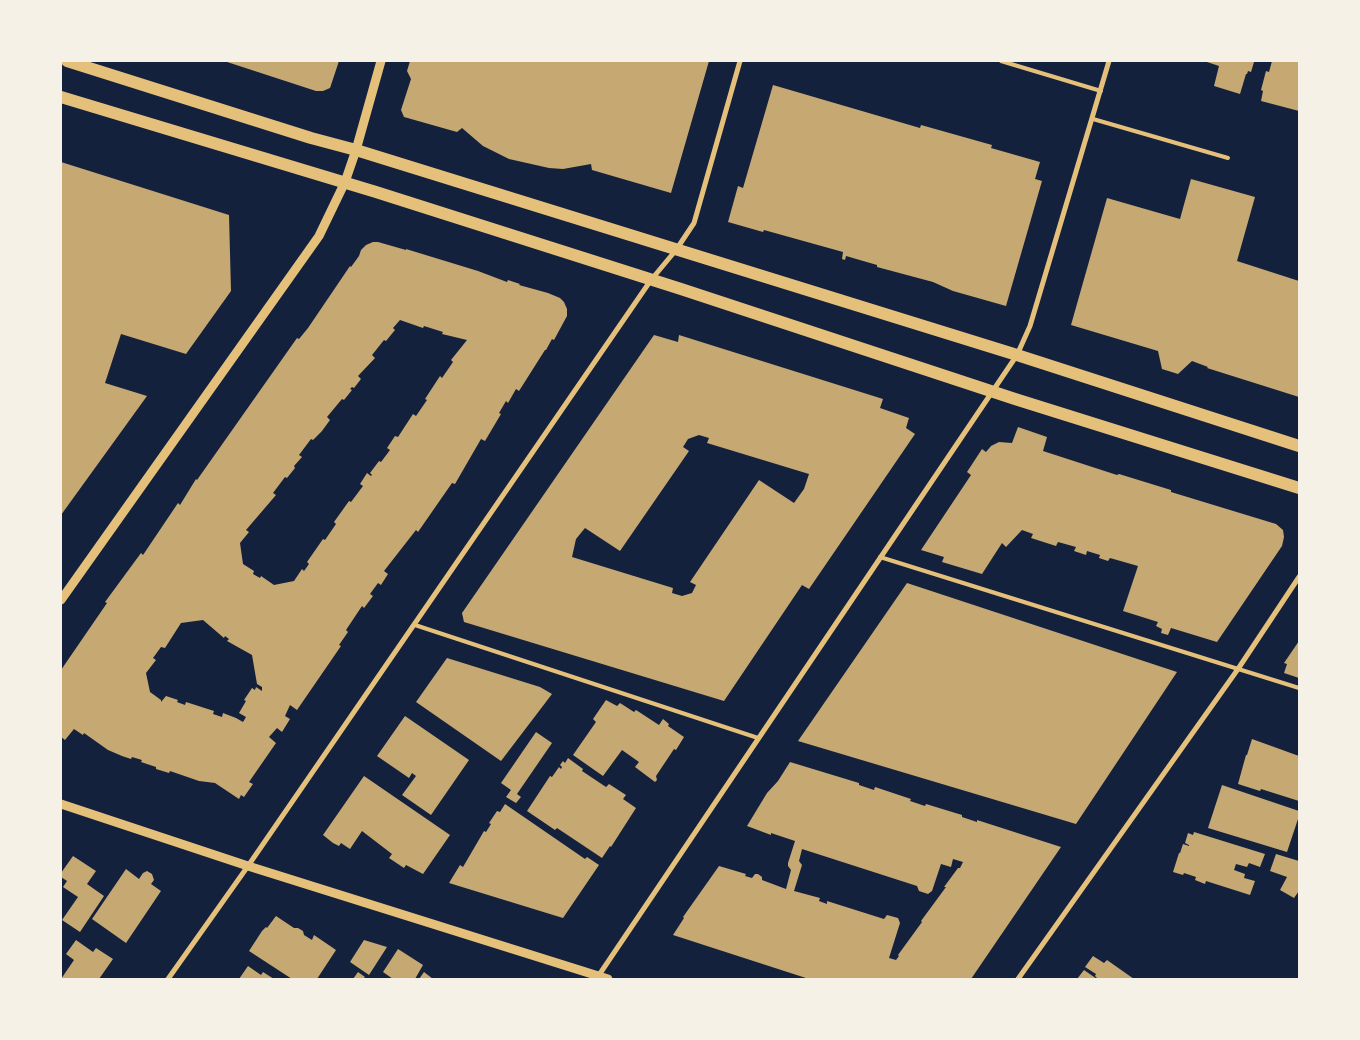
<!DOCTYPE html>
<style>
body{margin:0}
#map{position:relative;width:1360px;height:1040px;overflow:hidden;background:#14213d;font-family:Manrope,sans-serif}
canvas{display:block}
.frame{position:absolute;inset:0;border:62px solid #f6f1e7;pointer-events:none}
</style>
<div id="map">
<canvas width="1360" height="1040"></canvas>
<div class="frame"></div>
</div>
<script>
const ctx = document.querySelector('canvas').getContext('2d');
ctx.lineJoin = 'round';
function fill(path, color) { ctx.fillStyle = color; ctx.fill(path, 'evenodd'); }
const shape = rows => new Path2D(rows.map(r => 'M' + r).join(''));
function stroke(path, color, width, dash) { ctx.strokeStyle = color; ctx.lineWidth = width; ctx.lineCap = dash ? 'butt' : 'round'; ctx.setLineDash(dash || []); ctx.stroke(path); }
fill(shape([
 [224,61,339,61,330,88,323,91,316,91],
 [410,61,709,61,671,193,592,170,591,164,563,169,549,168,509,159,483,146,462,128,457,132,404,117,401,110,411,79,407,71],
 [1204,61,1251,61,1254,62,1251,72,1248,71,1247,74,1246,74,1240,94,1214,86,1219,66],
 [1272,61,1299,61,1299,111,1261,101,1263,91,1261,90,1266,71,1269,72],
 [773,85,920,128,921,125,992,145,991,148,1040,162,1035,179,1042,181,1006,306,953,291,933,282,877,267,877,265,846,256,845,260,842,259,843,252,764,230,763,232,728,222,738,186,743,188],
 [61,162,229,215,231,291,186,354,121,334,105,383,147,396,61,515],
 [1191,179,1255,197,1237,261,1299,281,1299,397,1207,368,1208,367,1192,361,1178,374,1162,369,1158,351,1071,325,1107,198,1180,219],
 [373,242,378,242,406,250,406,249,478,271,507,282,508,280,520,284,519,285,548,293,560,298,564,302,567,309,567,316,554,340,552,339,546,350,545,350,519,391,516,389,508,403,506,401,499,413,501,414,485,441,481,439,455,484,452,483,418,532,416,530,384,571,388,574,381,585,378,583,370,594,373,596,364,608,362,606,346,630,348,632,339,645,341,646,297,710,290,705,285,716,290,719,282,732,277,728,269,737,276,743,249,782,253,784,244,797,241,795,239,799,215,783,199,781,170,771,169,773,156,769,156,767,141,762,142,760,132,757,131,759,122,756,108,750,84,733,83,735,74,729,65,740,61,737,61,670,107,603,105,602,141,553,143,555,178,503,180,505,196,479,197,480,297,338,299,339,308,328,350,266,351,267,359,256,361,250,366,245],
 [400,320,423,328,424,326,443,332,442,334,467,340,451,360,453,362,442,378,440,376,425,399,427,400,416,416,413,414,398,437,395,436,387,448,390,450,381,462,379,461,370,473,372,475,371,476,367,473,360,484,363,486,351,502,349,501,334,522,336,524,325,540,323,539,307,562,309,564,304,571,302,569,294,581,274,585,261,576,260,578,253,574,254,571,243,564,240,543,249,532,246,530,276,495,273,493,285,477,287,478,295,468,294,466,302,457,299,455,311,439,313,440,322,431,330,420,327,417,342,399,344,400,352,390,350,389,352,387,354,388,361,379,358,376,375,358,372,355,384,340,386,341,395,330,393,328],
 [203,620,224,638,225,636,229,639,227,641,252,655,257,684,262,687,262,691,256,687,255,690,252,688,244,700,246,701,239,713,246,717,243,722,236,718,223,713,222,717,213,714,214,711,186,702,185,705,177,702,178,700,166,696,161,702,161,700,150,692,146,673,156,660,153,658,161,647,165,648,181,623],
 [654,335,678,342,679,335,883,399,880,408,909,418,906,428,915,434,809,589,802,585,724,701,464,622,462,613],
 [699,435,709,438,707,443,809,474,804,489,794,503,759,480,690,582,696,585,692,593,682,596,672,593,673,588,572,557,576,539,585,528,620,551,689,451,683,447,688,439],
 [1018,427,1047,437,1043,451,1117,475,1119,474,1171,490,1171,492,1276,524,1283,530,1284,537,1282,546,1217,642,1171,628,1168,635,1161,633,1162,629,1156,626,1158,622,1123,611,1138,566,1110,558,1108,561,1099,558,1100,555,1087,551,1086,555,1074,551,1076,547,1058,542,1056,546,1031,538,1033,534,1022,530,1006,547,1002,543,982,574,942,562,944,557,921,550,971,475,967,472,982,449,986,452,991,446,999,442,1012,443],
 [907,583,1177,672,1076,824,798,741],
 [1299,641,1299,678,1284,673,1287,664,1284,663],
 [447,658,540,687,552,694,501,761,416,702],
 [606,700,617,706,620,703,634,712,636,710,659,725,663,719,669,724,668,726,684,737,676,750,674,749,656,776,657,780,655,782,635,767,639,762,622,750,603,776,573,755,596,722,593,719],
 [405,716,469,760,431,815,402,795,416,776,412,773,409,778,377,756],
 [536,732,552,743,517,794,521,797,516,803,506,797,511,790,501,783],
 [1252,739,1299,756,1299,801,1261,789,1260,791,1238,784,1246,755,1247,755],
 [568,758,583,769,582,771,606,787,609,784,626,795,623,799,636,808,611,847,610,846,602,858,557,828,555,830,527,811,550,776,552,777,559,767,561,769,562,767,560,765,563,761,565,763],
 [790,762,859,783,859,785,874,790,875,787,911,799,910,801,925,806,926,804,962,815,962,817,977,822,977,820,1061,847,971,979,809,979,673,935,684,918,683,917,719,866,746,874,745,876,752,878,755,874,758,874,762,877,762,880,786,889,791,870,788,866,788,863,795,841,771,833,771,835,747,826,767,793,778,781],
 [802,849,917,886,919,891,928,894,932,891,941,864,951,867,953,859,963,862,960,868,958,868,944,887,946,887,921,921,922,922,898,955,899,956,896,960,889,958,900,923,898,918,887,915,884,919,827,901,827,904,819,901,820,898,794,891,802,865,799,861],
 [364,776,450,835,423,874,406,865,404,868,389,858,392,854,362,831,350,849,341,843,339,846,333,843,323,835],
 [1222,785,1299,811,1299,816,1287,852,1208,828],
 [505,804,585,859,587,857,599,865,563,918,449,883,460,865,463,867,484,831,486,832,491,824,489,823,497,811,500,812],
 [1194,832,1265,854,1260,867,1249,863,1247,867,1236,864,1234,870,1245,874,1244,878,1255,881,1250,895,1206,881,1205,884,1195,880,1196,877,1184,873,1183,875,1173,872,1179,853,1180,853,1183,844,1189,846,1189,845,1185,843,1188,833,1193,835],
 [1276,854,1299,861,1299,891,1294,898,1280,890,1287,877,1270,871],
 [73,856,96,871,87,884,104,896,80,932,62,920,78,897,63,887,67,881,61,877,61,873],
 [126,869,139,879,143,873,147,871,152,874,154,880,151,884,161,891,126,943,92,919],
 [276,916,294,928,298,928,303,931,304,935,312,940,314,935,336,950,317,979,292,979,249,951,262,931,266,927,267,928],
 [76,940,93,952,96,948,113,959,99,979,61,979,74,960,66,954],
 [364,940,387,947,369,975,350,962],
 [398,949,423,965,415,979,393,979,383,972],
 [1093,956,1104,963,1107,960,1134,979,1098,979,1095,976,1096,974,1085,967],
 [248,966,261,975,263,972,274,979,239,979],
 [1084,970,1097,979,1077,979],
 [358,972,365,977,363,979,353,979],
 [424,972,433,979,419,979]
]), '#c6a872');
stroke(shape([
 [1001,61,1101,91],
 [1093,119,1228,158],
 [880,557,1299,688],
 [415,625,758,738]
]), '#e5c07b', 4);
stroke(shape([
 [597,978,1017,355,1030,326,1109,61],
 [168,979,248,866,651,280,676,250,694,223,740,61],
 [1018,979,1238,669,1299,577]
]), '#e5c07b', 5);
stroke(shape([
 [61,600,319,236,345,182,356,150,381,61],
 [61,804,248,866,608,979]
]), '#e5c07b', 9);
stroke(shape([
 [67,61,311,138,356,150,1017,355,1299,446],
 [61,97,376,192,681,289,1015,399,1299,488]
]), '#e5c07b', 12);
</script>
